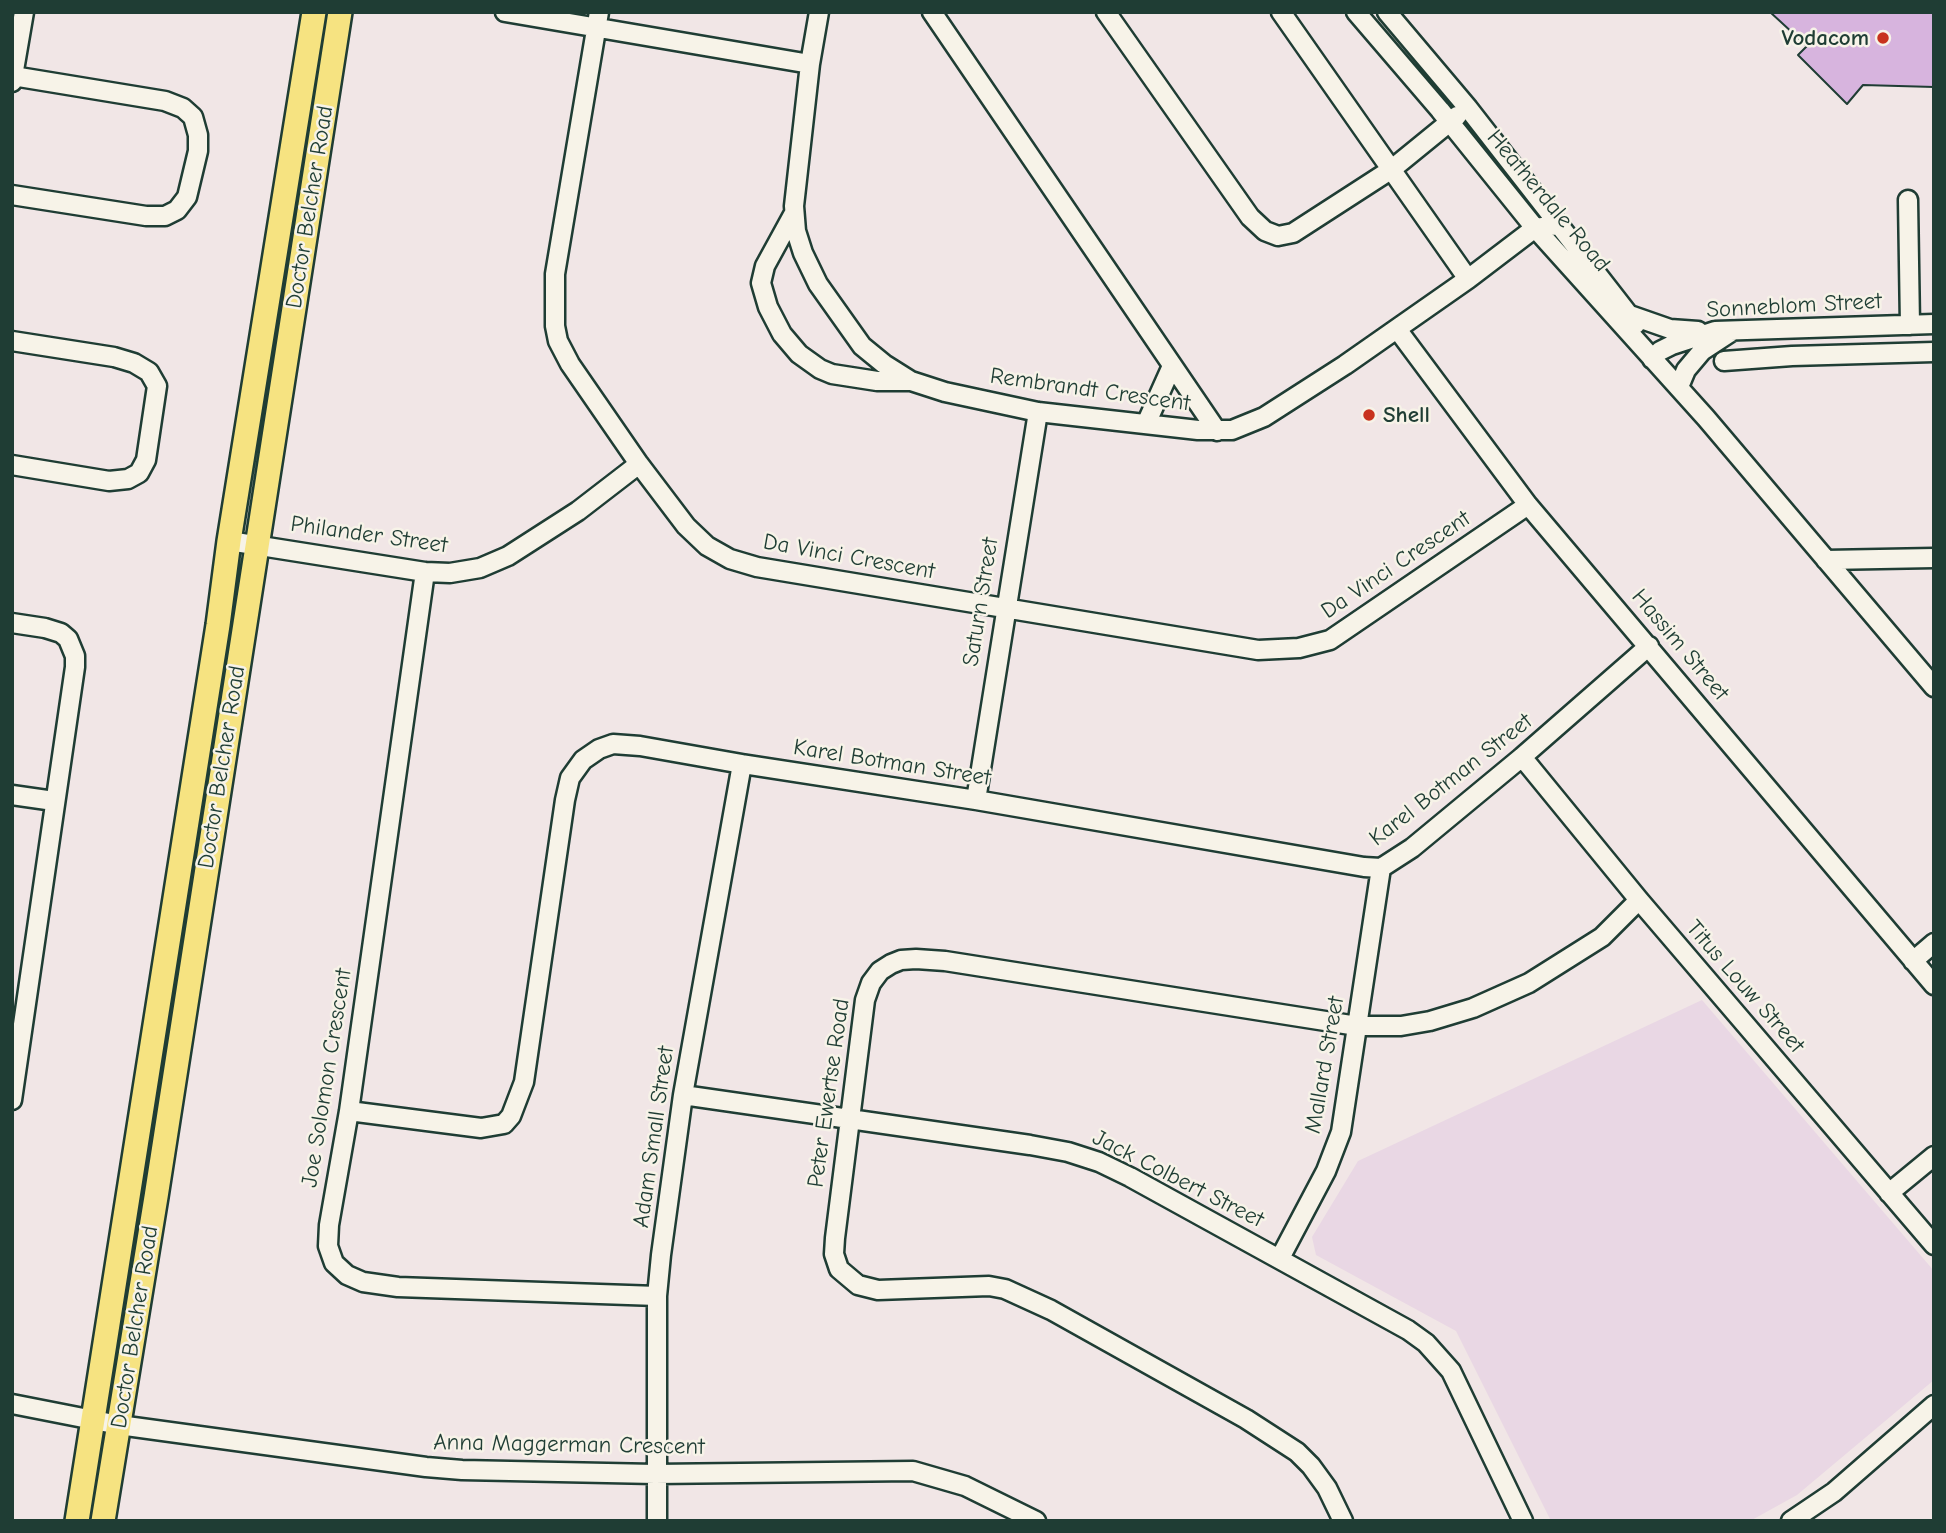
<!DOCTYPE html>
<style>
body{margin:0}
#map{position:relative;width:1946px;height:1533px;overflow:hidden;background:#f1e6e6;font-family:"Comic Neue",sans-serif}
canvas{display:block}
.frame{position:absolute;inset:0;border:14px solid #1f3d34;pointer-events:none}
</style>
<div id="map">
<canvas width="1946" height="1533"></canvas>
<div class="frame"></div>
</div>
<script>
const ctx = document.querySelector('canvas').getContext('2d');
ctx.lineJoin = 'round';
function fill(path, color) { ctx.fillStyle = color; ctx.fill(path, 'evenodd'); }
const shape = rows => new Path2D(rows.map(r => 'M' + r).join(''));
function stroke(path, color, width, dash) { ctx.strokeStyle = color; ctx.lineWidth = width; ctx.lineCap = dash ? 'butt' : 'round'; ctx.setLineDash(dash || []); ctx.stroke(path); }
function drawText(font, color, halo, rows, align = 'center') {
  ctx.font = font + ' "Comic Neue",sans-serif'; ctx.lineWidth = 5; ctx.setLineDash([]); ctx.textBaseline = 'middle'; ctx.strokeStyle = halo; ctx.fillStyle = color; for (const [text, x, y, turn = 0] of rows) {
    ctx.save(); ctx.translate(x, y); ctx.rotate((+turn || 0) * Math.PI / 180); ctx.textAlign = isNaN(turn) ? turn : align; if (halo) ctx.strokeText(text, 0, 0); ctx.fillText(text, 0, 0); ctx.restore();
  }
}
fill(shape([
 [1702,1000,1934,1271,1934,1380,1797,1495,1750,1521,1551,1521,1456,1331,1316,1255,1312,1237,1358,1161]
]), '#e9d7e4');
const building = shape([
 [1770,12,1934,12,1934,87,1863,85,1847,104,1798,55,1807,46,1770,12]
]);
fill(building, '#d7b4de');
stroke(building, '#1f3d34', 2);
const minor = shape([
 [505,12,810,64],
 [599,12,555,274,555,326,558,341,570,364,639,464,686,526,707,546,730,559,757,567,1258,650,1299,648,1330,640,1528,505],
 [819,12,810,64,794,206,796,231,803,253,818,284,862,346,884,364,911,381,945,392,1038,412,1198,430,1232,430,1264,417,1345,365,1468,279,1535,228,1558,225],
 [932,12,1217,431],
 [1106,12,1250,217,1265,231,1278,236,1293,233,1392,169,1457,116],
 [1281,12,1468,279],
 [1356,12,1440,110,1535,228,1706,418,1934,687],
 [1387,12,1468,108,1636,324],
 [12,82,24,12],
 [12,195,146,216,165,216,177,210,187,197,198,151,198,135,193,117,183,108,165,101,13,76],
 [1908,200,1910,325],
 [794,213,765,266,761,283,768,307,782,334,799,354,820,369,832,374,877,381,911,381],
 [1627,314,1670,329,1698,331],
 [1397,329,1528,505,1934,985],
 [12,341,114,357,134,363,149,372,157,386,146,460,139,473,128,479,109,481,12,465],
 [1652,359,1660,351,1672,345,1715,331,1934,324],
 [1724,361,1792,356,1934,352],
 [1681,382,1686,370,1702,351,1731,332],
 [1146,424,1172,366],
 [229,541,425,572,450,573,480,568,508,556,578,511,639,464],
 [1826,560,1934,558],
 [425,572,349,1111,329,1225,328,1246,334,1263,347,1275,363,1282,398,1287,657,1296],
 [12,623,45,628,61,633,68,639,75,656,75,667,12,1100],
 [1522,757,1639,900,1934,1245],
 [12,795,54,801],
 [976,800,1038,412],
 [1913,961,1934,943],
 [683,1095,1030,1145,1068,1152,1099,1162,1130,1177,1408,1330,1426,1343,1451,1371,1523,1521],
 [349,1111,481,1128,504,1124,511,1116,524,1082,565,800,570,778,583,760,599,749,613,744,640,746,742,764,976,800,1364,867,1381,868,1412,848,1522,757,1649,646],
 [1889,1193,1934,1156],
 [1280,1258,1326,1171,1341,1132,1381,868],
 [12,1404,119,1425,426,1467,462,1470,655,1474,913,1471,965,1486,1036,1521],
 [657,1521,657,1296,661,1255,683,1095,742,764],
 [1343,1521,1327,1488,1311,1466,1297,1452,1246,1419,1051,1310,1005,1289,989,1286,878,1290,858,1285,839,1269,834,1254,835,1238,865,1000,871,983,880,971,891,964,901,960,916,959,945,961,1357,1026,1401,1026,1430,1021,1473,1008,1529,983,1602,937,1639,900],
 [1791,1521,1834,1492,1934,1405]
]);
const major = shape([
 [77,1521,218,625,229,541,314,12],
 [103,1521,156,1197,340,12]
]);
stroke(minor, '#1f3d34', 23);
stroke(major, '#1f3d34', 28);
stroke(minor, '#f7f3e8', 18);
stroke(major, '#f6e381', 23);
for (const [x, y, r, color] of [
 [1883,38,7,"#c8321e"],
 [1369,415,7,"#c8321e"]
]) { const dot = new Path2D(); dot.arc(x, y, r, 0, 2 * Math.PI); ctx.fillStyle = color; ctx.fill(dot); stroke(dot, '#f7f3e8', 2.5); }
drawText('bold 23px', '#1f3d34', '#f7f3e8', [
 ["Vodacom",1869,38],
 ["Shell",1383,415,"left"]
], 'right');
drawText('23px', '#1f3d34', '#f7f3e8', [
 ["Heatherdale Road",1548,201,50],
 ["Doctor Belcher Road",310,207,-81],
 ["Sonneblom Street",1794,306,-3],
 ["Rembrandt Crescent",1090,390,8],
 ["Philander Street",369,535,8],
 ["Da Vinci Crescent",849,557,10],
 ["Da Vinci Crescent",1396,565,-34],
 ["Saturn Street",981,602,-81],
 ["Hassim Street",1680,645,50],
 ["Karel Botman Street",892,763,9],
 ["Doctor Belcher Road",222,767,-81],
 ["Karel Botman Street",1451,780,-38],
 ["Titus Louw Street",1745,987,49],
 ["Mallard Street",1325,1065,-80],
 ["Joe Solomon Crescent",327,1078,-81],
 ["Peter Ewertse Road",829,1093,-82],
 ["Adam Small Street",654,1137,-82],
 ["Jack Colbert Street",1178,1179,27],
 ["Doctor Belcher Road",135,1327,-81],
 ["Anna Maggerman Crescent",569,1445,1]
]);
</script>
